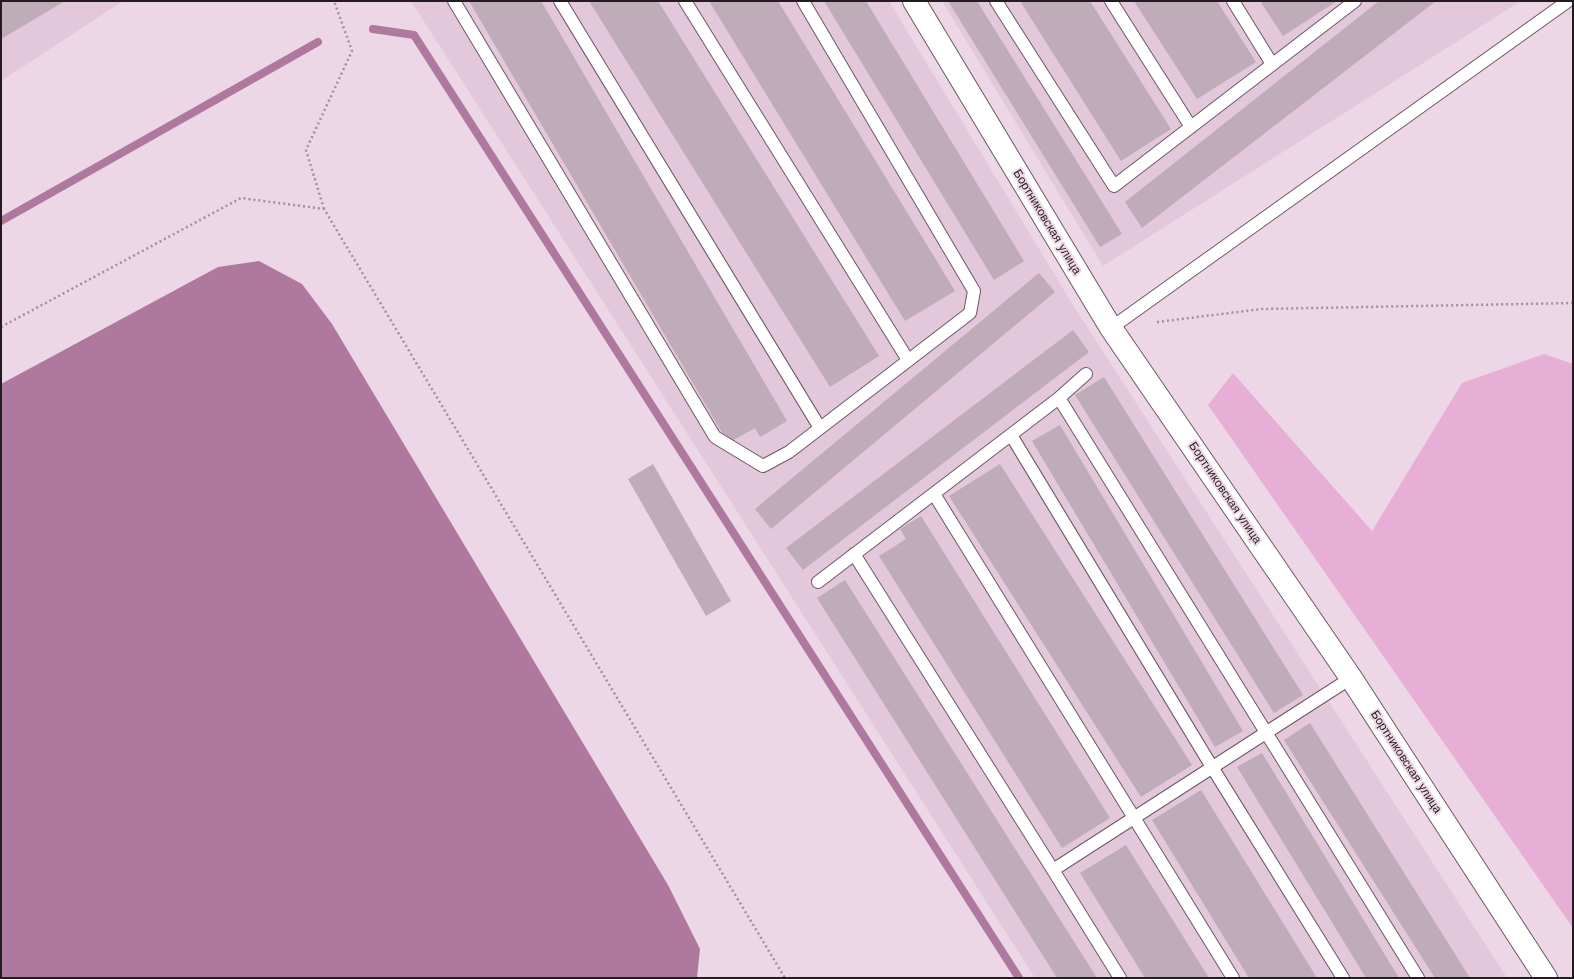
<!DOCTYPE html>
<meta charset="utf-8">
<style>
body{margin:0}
#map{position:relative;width:1574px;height:979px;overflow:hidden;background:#edd7e6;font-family:"Work Sans",sans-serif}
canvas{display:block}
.frame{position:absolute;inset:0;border:2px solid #231b20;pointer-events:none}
</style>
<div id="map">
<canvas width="1574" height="979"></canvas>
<div class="frame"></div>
</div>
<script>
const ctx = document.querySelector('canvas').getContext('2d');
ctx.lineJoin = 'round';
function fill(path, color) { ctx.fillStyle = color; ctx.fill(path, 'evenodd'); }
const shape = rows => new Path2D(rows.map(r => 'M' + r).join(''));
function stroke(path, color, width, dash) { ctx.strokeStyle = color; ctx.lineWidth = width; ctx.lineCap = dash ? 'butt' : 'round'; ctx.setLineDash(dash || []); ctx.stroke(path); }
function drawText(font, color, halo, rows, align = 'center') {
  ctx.font = font + ' "Work Sans",sans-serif'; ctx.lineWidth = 4; ctx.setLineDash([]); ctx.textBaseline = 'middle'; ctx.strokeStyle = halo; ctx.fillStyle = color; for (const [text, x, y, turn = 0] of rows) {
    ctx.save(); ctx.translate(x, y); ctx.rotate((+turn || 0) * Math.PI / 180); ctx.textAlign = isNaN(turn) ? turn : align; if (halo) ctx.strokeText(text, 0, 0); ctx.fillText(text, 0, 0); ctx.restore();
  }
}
fill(shape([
 [1,1,123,1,1,81],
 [411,1,889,1,1073,305,1507,978,1035,978],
 [942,1,1521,1,1103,266]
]), '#e3c7da');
fill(shape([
 [1544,354,1573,364,1573,928,1208,405,1233,373,1372,531,1462,383]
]), '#e7afd5');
fill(shape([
 [259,261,302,284,332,324,668,885,700,949,697,978,1,978,1,384,218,267]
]), '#af789e');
stroke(shape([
 [373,29,414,35,1019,978],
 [1,221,318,42]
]), '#af789e', 8);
fill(shape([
 [1,1,65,1,1,39],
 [469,1,541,1,787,421,760,437,755,428,728,443],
 [589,1,658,1,879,356,830,387],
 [709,1,778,1,955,291,905,321],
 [824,1,866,1,1024,261,994,280],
 [948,1,977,1,1122,234,1100,247],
 [1020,1,1090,1,1171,129,1121,161],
 [1134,1,1217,1,1256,62,1197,99],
 [1260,1,1337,1,1283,36],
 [1379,1,1436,1,1142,228,1125,202],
 [1039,273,1055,292,771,529,755,509],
 [1073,330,1089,352,803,570,786,548],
 [1104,377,1303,695,1274,713,1075,395],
 [1060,425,1243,731,1215,747,1032,441],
 [653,464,731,601,706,616,628,479],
 [1000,464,1192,765,1141,797,949,496],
 [921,516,1110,818,1062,848,879,556,906,539,900,529],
 [845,580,1097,978,1057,978,817,598],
 [1310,723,1470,978,1435,978,1284,740],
 [1262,753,1399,978,1366,978,1237,767],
 [1201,790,1317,978,1249,978,1152,820],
 [1126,845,1209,978,1145,978,1080,873]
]), '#c0abb9');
const lane = shape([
 [454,1,715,437,763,466,789,452,970,313,974,291,803,1],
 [560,1,820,428],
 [685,1,908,360],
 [996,1,1114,186,1355,1],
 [1111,1,1191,127],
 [1233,1,1272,64],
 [1111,328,1568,1],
 [1059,398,1418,978],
 [1011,435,1212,767,1343,978],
 [934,494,1233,978],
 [854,554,1053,870],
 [818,582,1059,398,1086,374],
 [1120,978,1053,870,1351,678]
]);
const street = shape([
 [914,1,1111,328,1351,678,1546,978]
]);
stroke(lane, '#6b5965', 14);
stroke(street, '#6b5965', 24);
stroke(shape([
 [324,209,306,150,352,51,334,1],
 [1157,322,1262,309,1573,303],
 [1,327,241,198,324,209,785,978]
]), '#a08f9b', 2.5, [2, 3]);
stroke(lane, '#fff', 12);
stroke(street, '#fff', 22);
drawText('12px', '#231b20', '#edd7e6', [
 ["Бортниковская улица",1047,222,59],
 ["Бортниковская улица",1225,493,56],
 ["Бортниковская улица",1406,762,57]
]);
</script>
